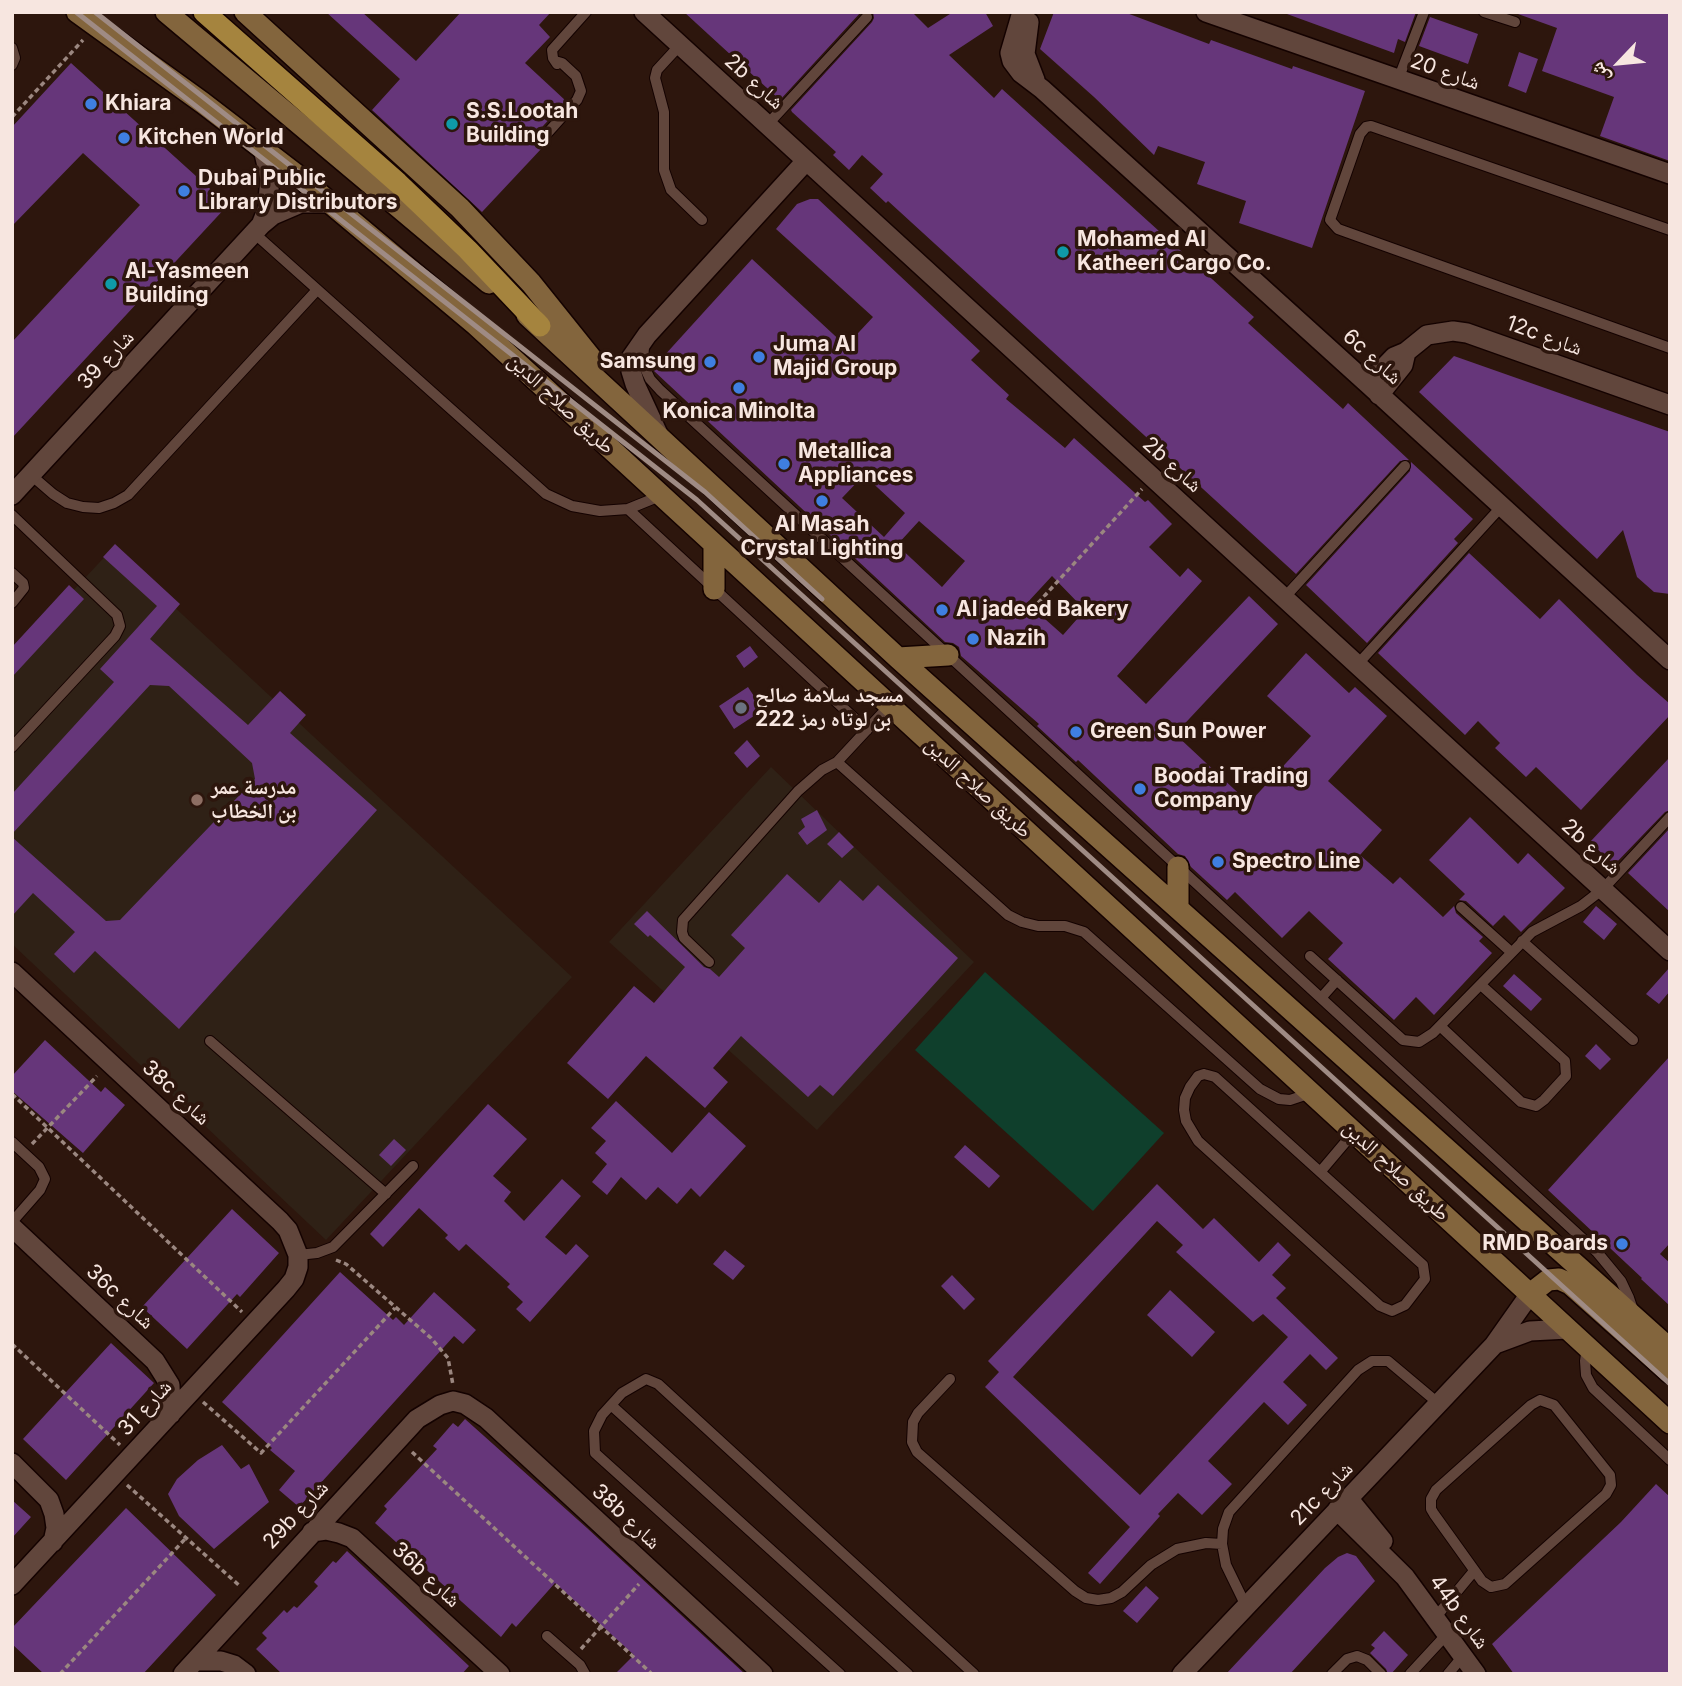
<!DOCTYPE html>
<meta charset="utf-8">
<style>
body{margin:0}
#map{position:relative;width:1682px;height:1686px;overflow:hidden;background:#2d160d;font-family:Inter,"Noto Naskh Arabic",sans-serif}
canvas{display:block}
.frame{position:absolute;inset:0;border:14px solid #f7e6e0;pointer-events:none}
.north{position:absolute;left:1584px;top:28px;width:70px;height:70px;-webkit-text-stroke:5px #2d160d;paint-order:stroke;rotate:244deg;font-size:19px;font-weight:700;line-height:28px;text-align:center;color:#f7e6e0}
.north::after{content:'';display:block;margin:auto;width:24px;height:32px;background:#f7e6e0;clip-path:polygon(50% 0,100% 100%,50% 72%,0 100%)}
</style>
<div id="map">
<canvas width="1682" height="1686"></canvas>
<div class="frame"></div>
<div class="north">ش</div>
</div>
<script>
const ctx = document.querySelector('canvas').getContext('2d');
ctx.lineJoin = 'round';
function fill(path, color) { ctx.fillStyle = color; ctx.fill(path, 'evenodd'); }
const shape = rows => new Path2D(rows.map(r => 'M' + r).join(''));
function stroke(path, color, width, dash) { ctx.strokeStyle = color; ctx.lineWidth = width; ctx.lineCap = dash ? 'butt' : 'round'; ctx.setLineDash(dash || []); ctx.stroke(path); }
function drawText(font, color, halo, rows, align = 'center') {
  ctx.font = font + ' Inter,"Noto Naskh Arabic",sans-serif'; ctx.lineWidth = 7; ctx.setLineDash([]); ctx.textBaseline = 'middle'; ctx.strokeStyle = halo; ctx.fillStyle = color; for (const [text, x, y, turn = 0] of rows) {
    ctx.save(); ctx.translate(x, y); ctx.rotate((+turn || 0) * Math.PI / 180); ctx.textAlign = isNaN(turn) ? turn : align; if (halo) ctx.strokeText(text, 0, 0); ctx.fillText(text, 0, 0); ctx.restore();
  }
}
fill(shape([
 [112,549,572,977,326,1240,12,944,12,656],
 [771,767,974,962,817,1130,609,942]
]), '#2f2116');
fill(shape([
 [985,972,1164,1133,1093,1211,915,1050]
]), '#0f3f2c');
fill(shape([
 [326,12,362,12,416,61,461,12,551,12,539,25,550,37,525,63,566,101,532,138,542,148,482,212,372,110,400,79],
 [684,12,861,12,780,100],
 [873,12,912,12,928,28,953,12,985,12,993,26,949,55,994,98,1002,89,1254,317,1248,323,1343,409,1348,403,1409,460,1400,461,1296,574,888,201,886,203,870,188,883,174,862,155,849,170,833,155,836,152,792,112,791,110,872,22,874,18],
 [1054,12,1124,12,1209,44,1211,40,1292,69,1293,66,1365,91,1312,248,1239,223,1246,201,1197,184,1205,162,1158,146,1154,155,1094,97,1040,49],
 [1288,12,1416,12,1405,42,1398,39,1394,53,1287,14],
 [1519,12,1670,12,1670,161,1600,136,1614,97,1542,71,1557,28,1518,14],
 [1430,17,1478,34,1468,64,1419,46],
 [1519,52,1538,59,1526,93,1508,86],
 [71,63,228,205,12,438,12,342,140,205,83,153,12,226,12,127],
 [810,199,818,199,980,351,971,360,1009,395,1006,399,1065,448,1074,438,1145,502,1148,500,1172,524,1149,547,1180,577,1188,568,1202,581,1117,676,1146,704,1249,596,1278,624,1175,734,1249,803,1311,736,1267,696,1306,653,1349,693,1355,687,1387,716,1328,781,1382,830,1360,855,1393,884,1400,877,1443,917,1454,906,1456,913,1483,937,1479,941,1492,953,1434,1015,1416,997,1394,1020,1328,959,1343,943,1309,911,1282,938,1235,892,1227,900,1191,867,1185,856,1178,854,1078,760,1076,762,1037,726,1039,724,961,656,959,647,953,643,945,642,654,371,653,368,752,259,846,346,873,317,776,229,797,204],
 [864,475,905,513,884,537,842,498],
 [919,521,965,561,942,587,897,545],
 [1052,576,1085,610,1063,635,1027,603],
 [1454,356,1670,432,1670,594,1654,592,1637,577,1623,530,1597,559,1419,392],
 [1411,462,1473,519,1454,539,1458,543,1367,643,1306,585,1410,471],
 [115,544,180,604,150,639,248,725,280,691,306,715,290,733,377,810,179,1029,95,951,74,973,54,954,75,932,33,893,12,916,12,837,106,921,120,920,255,779,252,763,169,686,150,685,12,834,12,794,114,682,100,669,157,606,103,557],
 [1469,553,1540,619,1559,599,1637,675,1670,704,1670,715,1581,810,1536,767,1526,777,1495,748,1500,743,1478,721,1465,735,1378,653],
 [69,585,84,599,12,677,12,647],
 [750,646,758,657,744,668,736,656],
 [748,687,763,710,734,729,719,706],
 [747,740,760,756,747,768,734,753],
 [1670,757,1670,810,1665,812,1614,865,1590,842],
 [817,810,827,830,807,845,798,833,805,827,801,819],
 [1470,817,1518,864,1528,853,1565,888,1521,932,1504,915,1493,926,1466,901,1459,900,1465,894,1429,860],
 [1670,828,1670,912,1628,873],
 [839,832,854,847,842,858,827,844],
 [787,874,819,903,840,880,863,901,878,885,958,958,833,1096,820,1085,808,1097,741,1036,713,1068,728,1082,705,1108,646,1056,608,1099,567,1063,634,986,654,1003,685,967,650,935,648,937,634,924,647,911,704,967,710,969,719,977,745,948,731,935],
 [1596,906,1617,924,1604,940,1583,922],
 [1670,967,1670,991,1659,1004,1646,994],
 [1514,974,1542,999,1531,1011,1503,986],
 [45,1040,101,1092,105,1087,125,1105,83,1153,12,1091,12,1076],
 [1596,1044,1611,1059,1600,1070,1585,1056],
 [1670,1056,1670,1243,1660,1254,1670,1263,1670,1306,1641,1279,1642,1278,1548,1190],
 [616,1101,672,1153,709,1112,746,1146,700,1197,691,1188,677,1204,658,1187,646,1200,621,1177,607,1195,592,1182,607,1164,595,1153,606,1141,591,1128],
 [488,1104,527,1139,493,1176,511,1192,504,1201,524,1221,562,1179,581,1196,545,1237,566,1255,576,1244,589,1256,530,1322,516,1309,523,1302,507,1287,510,1284,466,1244,459,1251,445,1238,448,1235,419,1208,383,1247,370,1234],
 [394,1139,406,1150,391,1166,379,1155],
 [965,1145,1000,1176,989,1188,954,1157],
 [1157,1184,1203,1229,1214,1218,1259,1262,1278,1242,1291,1255,1272,1275,1286,1288,1276,1298,1338,1358,1326,1370,1310,1354,1283,1382,1307,1405,1288,1425,1264,1402,1208,1461,1232,1484,1202,1515,1178,1493,1158,1514,1160,1516,1100,1584,1088,1573,1130,1527,985,1387,999,1372,988,1361],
 [1157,1221,1183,1245,1176,1252,1253,1322,1263,1314,1288,1337,1140,1495,1013,1377],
 [232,1209,279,1253,240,1297,237,1294,187,1349,142,1307],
 [725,1250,745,1266,733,1280,713,1264],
 [340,1272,393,1320,396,1317,404,1325,434,1292,476,1330,463,1344,454,1336,299,1507,279,1490,295,1471,270,1450,272,1448,222,1402],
 [952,1275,975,1299,964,1310,941,1286],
 [1170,1290,1215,1332,1192,1357,1147,1315],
 [111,1343,154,1383,66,1480,23,1439],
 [465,1419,587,1528,745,1674,615,1674,634,1655,555,1583,516,1627,512,1623,501,1637,462,1602,375,1523,387,1509,384,1506,437,1449,433,1446,453,1423,458,1427],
 [222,1445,241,1469,249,1464,269,1502,214,1549,179,1516,168,1494,177,1479,198,1460],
 [1656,1484,1670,1497,1670,1674,1514,1674,1492,1644,1621,1522],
 [12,1500,31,1517,12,1538],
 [126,1508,216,1595,143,1674,44,1674,12,1644,12,1628],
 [347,1551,469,1666,462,1674,282,1674,256,1649,267,1638,262,1633,284,1610,287,1613,294,1606,297,1608,318,1586,314,1582,333,1561,336,1563],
 [1347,1553,1356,1556,1375,1581,1290,1674,1226,1674,1325,1568,1338,1557],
 [1146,1586,1159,1598,1137,1623,1123,1611],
 [1384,1631,1408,1655,1391,1674,1388,1674,1386,1669,1370,1653,1375,1648,1371,1645]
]), '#66367a');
const lane = shape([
 [1484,12,1515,22],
 [680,45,657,70,655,78,664,112,664,170,671,190,702,220],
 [12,48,15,58,12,65],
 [557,64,553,58,552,50,586,12],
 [1398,80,1424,12],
 [767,125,867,17],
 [543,138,577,100,581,91,576,76,562,63,555,61],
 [1670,230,1371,126,1366,127,1360,134,1330,220,1338,229,1670,348],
 [254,233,546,494,572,506,600,511,628,509,660,496],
 [644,346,643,364,650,379,660,390,1597,1252,1621,1281,1629,1298,1633,1310],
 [31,475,53,494,67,503,83,507,99,508,114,503,128,495,317,290],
 [628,509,867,730],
 [12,515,117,615,120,626,115,636,12,747],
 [12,573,23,583,24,588,12,603],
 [1284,598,1405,466],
 [1357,665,1501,507],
 [837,762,1008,915,1022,922,1038,926,1065,926,1084,932,1260,1089,1279,1099,1290,1100,1311,1093],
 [1461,907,1511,952],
 [1522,941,1633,1040],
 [1310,956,1403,1040,1419,1042,1433,1033,1532,932,1581,906,1603,889,1670,817],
 [709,962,684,938,682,932,683,920,798,791,822,770,837,762,889,706],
 [1321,998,1337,980],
 [1440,1026,1521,1102,1536,1106,1544,1100,1566,1076,1565,1061,1481,985],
 [210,1041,386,1194],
 [1204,1074,1215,1077,1423,1265,1425,1279,1405,1305,1392,1311,1380,1306,1198,1141,1186,1121,1184,1110,1185,1098,1190,1087,1198,1076,1204,1074],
 [12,1142,39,1167,45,1179,40,1190,12,1222],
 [1321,1171,1354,1132],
 [298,1255,317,1253,333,1247,413,1166],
 [1587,1348,1585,1361,1586,1375,1593,1388,1670,1460],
 [950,1379,918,1413,913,1422,912,1442,917,1452,1075,1591,1086,1598,1098,1600,1111,1598,1122,1592,1151,1565,1177,1549,1206,1543,1222,1544],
 [1540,1400,1554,1405,1610,1475,1611,1485,1606,1494,1505,1584,1491,1587,1482,1581,1434,1514,1431,1509,1431,1499,1436,1490,1531,1405,1540,1400],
 [611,1405,908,1674],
 [1246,1606,1226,1565,1222,1544,1223,1529,1229,1512,1358,1370,1372,1361,1388,1361,1438,1403],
 [1435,1618,1474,1571],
 [547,1636,580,1665,585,1674],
 [840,1674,595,1453,594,1431,602,1415,622,1393,646,1379,658,1384,974,1674],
 [1332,1674,1347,1659,1357,1656,1367,1660,1381,1674],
 [1410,1674,1447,1634],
 [1448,1674,1463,1656]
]);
const street = shape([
 [644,12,1670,951],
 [1022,12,1010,53,1012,61,1021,73,1042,89,1368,384,1670,660],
 [1206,12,1670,174],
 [1029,22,1025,54,1035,80],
 [261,225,267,210,270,179,263,149],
 [1368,384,1394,357,1406,352,1427,335,1453,331,1467,333,1670,405],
 [1379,395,1403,365,1406,352],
 [659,436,635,384,631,371,631,358,647,335,806,161],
 [12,495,261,225,273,215,301,203,331,203],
 [12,972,280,1221,288,1230,298,1255,298,1267,294,1279,286,1289,12,1585],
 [12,1227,155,1361,170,1385,171,1414],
 [1495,1344,1530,1331,1568,1329],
 [12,1463,49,1500,54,1514,56,1528,53,1542],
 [1348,1498,1383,1541],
 [1337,1510,1405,1577,1476,1674],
 [312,1532,326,1530,339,1533,352,1538,500,1674],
 [195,1661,221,1661,234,1665,246,1674],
 [183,1674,417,1419,440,1405,453,1401,465,1404,486,1418,763,1674],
 [1182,1674,1494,1345,1530,1294]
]);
const secondary = shape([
 [77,12,203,103,298,176,476,325,1670,1423],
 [166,12,489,283],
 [245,12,460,208,531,283,596,364],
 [527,315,898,658,1670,1349],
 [714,589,714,545],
 [898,658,948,655],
 [1178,908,1178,867],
 [1530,1294,1548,1280,1559,1279,1570,1284,1670,1373]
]);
const primary = shape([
 [204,12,398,183,468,250,540,326]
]);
stroke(lane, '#140200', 12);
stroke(street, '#140200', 22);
stroke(secondary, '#140200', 24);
stroke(primary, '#140200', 24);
stroke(shape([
 [12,117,83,40],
 [1038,603,1142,489],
 [12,1094,242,1312],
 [32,1144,97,1076],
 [336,1260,346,1264,431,1338,448,1358,453,1385],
 [12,1344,120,1445],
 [203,1402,261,1453,395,1308],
 [412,1452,652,1674],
 [127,1485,241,1587],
 [581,1649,639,1584],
 [60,1674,186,1538]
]), '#9b8780', 3.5, [5, 3.5]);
stroke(lane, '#61463c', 10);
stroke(street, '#61463c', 19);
stroke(secondary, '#83653d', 21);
stroke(primary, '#a5843e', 21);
stroke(shape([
 [76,12,697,500,1670,1384],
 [95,12,705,492,822,599]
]), '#9f8b84', 5);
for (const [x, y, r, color] of [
 [91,104,7,"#3f7fe0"],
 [452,124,7,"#0f9aa8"],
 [124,138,7,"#3f7fe0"],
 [184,191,7,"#3f7fe0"],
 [1063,252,7,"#0f9aa8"],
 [111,284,7,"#0f9aa8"],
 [759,357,7,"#3f7fe0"],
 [710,362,7,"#3f7fe0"],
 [739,388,7,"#3f7fe0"],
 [784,464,7,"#3f7fe0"],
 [822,501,7,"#3f7fe0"],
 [942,610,7,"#3f7fe0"],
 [973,639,7,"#3f7fe0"],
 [741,708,7,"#6b7280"],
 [1076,732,7,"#3f7fe0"],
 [1140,789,7,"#3f7fe0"],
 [197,800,7,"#8d6e63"],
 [1218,862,7,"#3f7fe0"],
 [1622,1244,7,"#3f7fe0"]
]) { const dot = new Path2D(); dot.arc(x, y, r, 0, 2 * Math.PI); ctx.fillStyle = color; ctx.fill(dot); stroke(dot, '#2d160d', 2.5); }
drawText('21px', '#f7e6e0', '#2d160d', [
 ["شارع 20",1445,72,19],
 ["2b شارع",754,82,42],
 ["12c شارع",1544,336,20],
 ["6c شارع",1372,357,42],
 ["شارع 39",106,360,-47],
 ["طريق صلاح الدين",561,404,43],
 ["2b شارع",1172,465,42],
 ["طريق صلاح الدين",978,788,43],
 ["2b شارع",1591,847,42],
 ["38c شارع",176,1093,43],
 ["طريق صلاح الدين",1396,1171,43],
 ["36c شارع",120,1297,43],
 ["شارع 31",145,1408,-47],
 ["21c شارع",1322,1494,-46],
 ["29b شارع",296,1515,-47],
 ["38b شارع",626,1517,43],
 ["36b شارع",426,1575,43],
 ["44b شارع",1459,1612,54]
]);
drawText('bold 21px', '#f7e6e0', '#2d160d', [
 ["Khiara",105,104],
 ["S.S.Lootah",466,112],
 ["Building",466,136],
 ["Kitchen World",138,138],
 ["Dubai Public",198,179],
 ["Library Distributors",198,203],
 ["Mohamed Al",1077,240],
 ["Katheeri Cargo Co.",1077,264],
 ["Al-Yasmeen",125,272],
 ["Building",125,296],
 ["Juma Al",773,345],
 ["Majid Group",773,369],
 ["Samsung",696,362,"right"],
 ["Konica Minolta",739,412,"center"],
 ["Metallica",798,452],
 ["Appliances",798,476],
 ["Al Masah",822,525,"center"],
 ["Crystal Lighting",822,549,"center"],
 ["Al jadeed Bakery",956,610],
 ["Nazih",987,639],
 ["مسجد سلامة صالح",755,696],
 ["بن لوتاه رمز 222",755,720],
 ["Green Sun Power",1090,732],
 ["Boodai Trading",1154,777],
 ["Company",1154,801],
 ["مدرسة عمر",211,788],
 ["بن الخطاب",211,812],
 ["Spectro Line",1232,862],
 ["RMD Boards",1608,1244,"right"]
], 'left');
</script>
